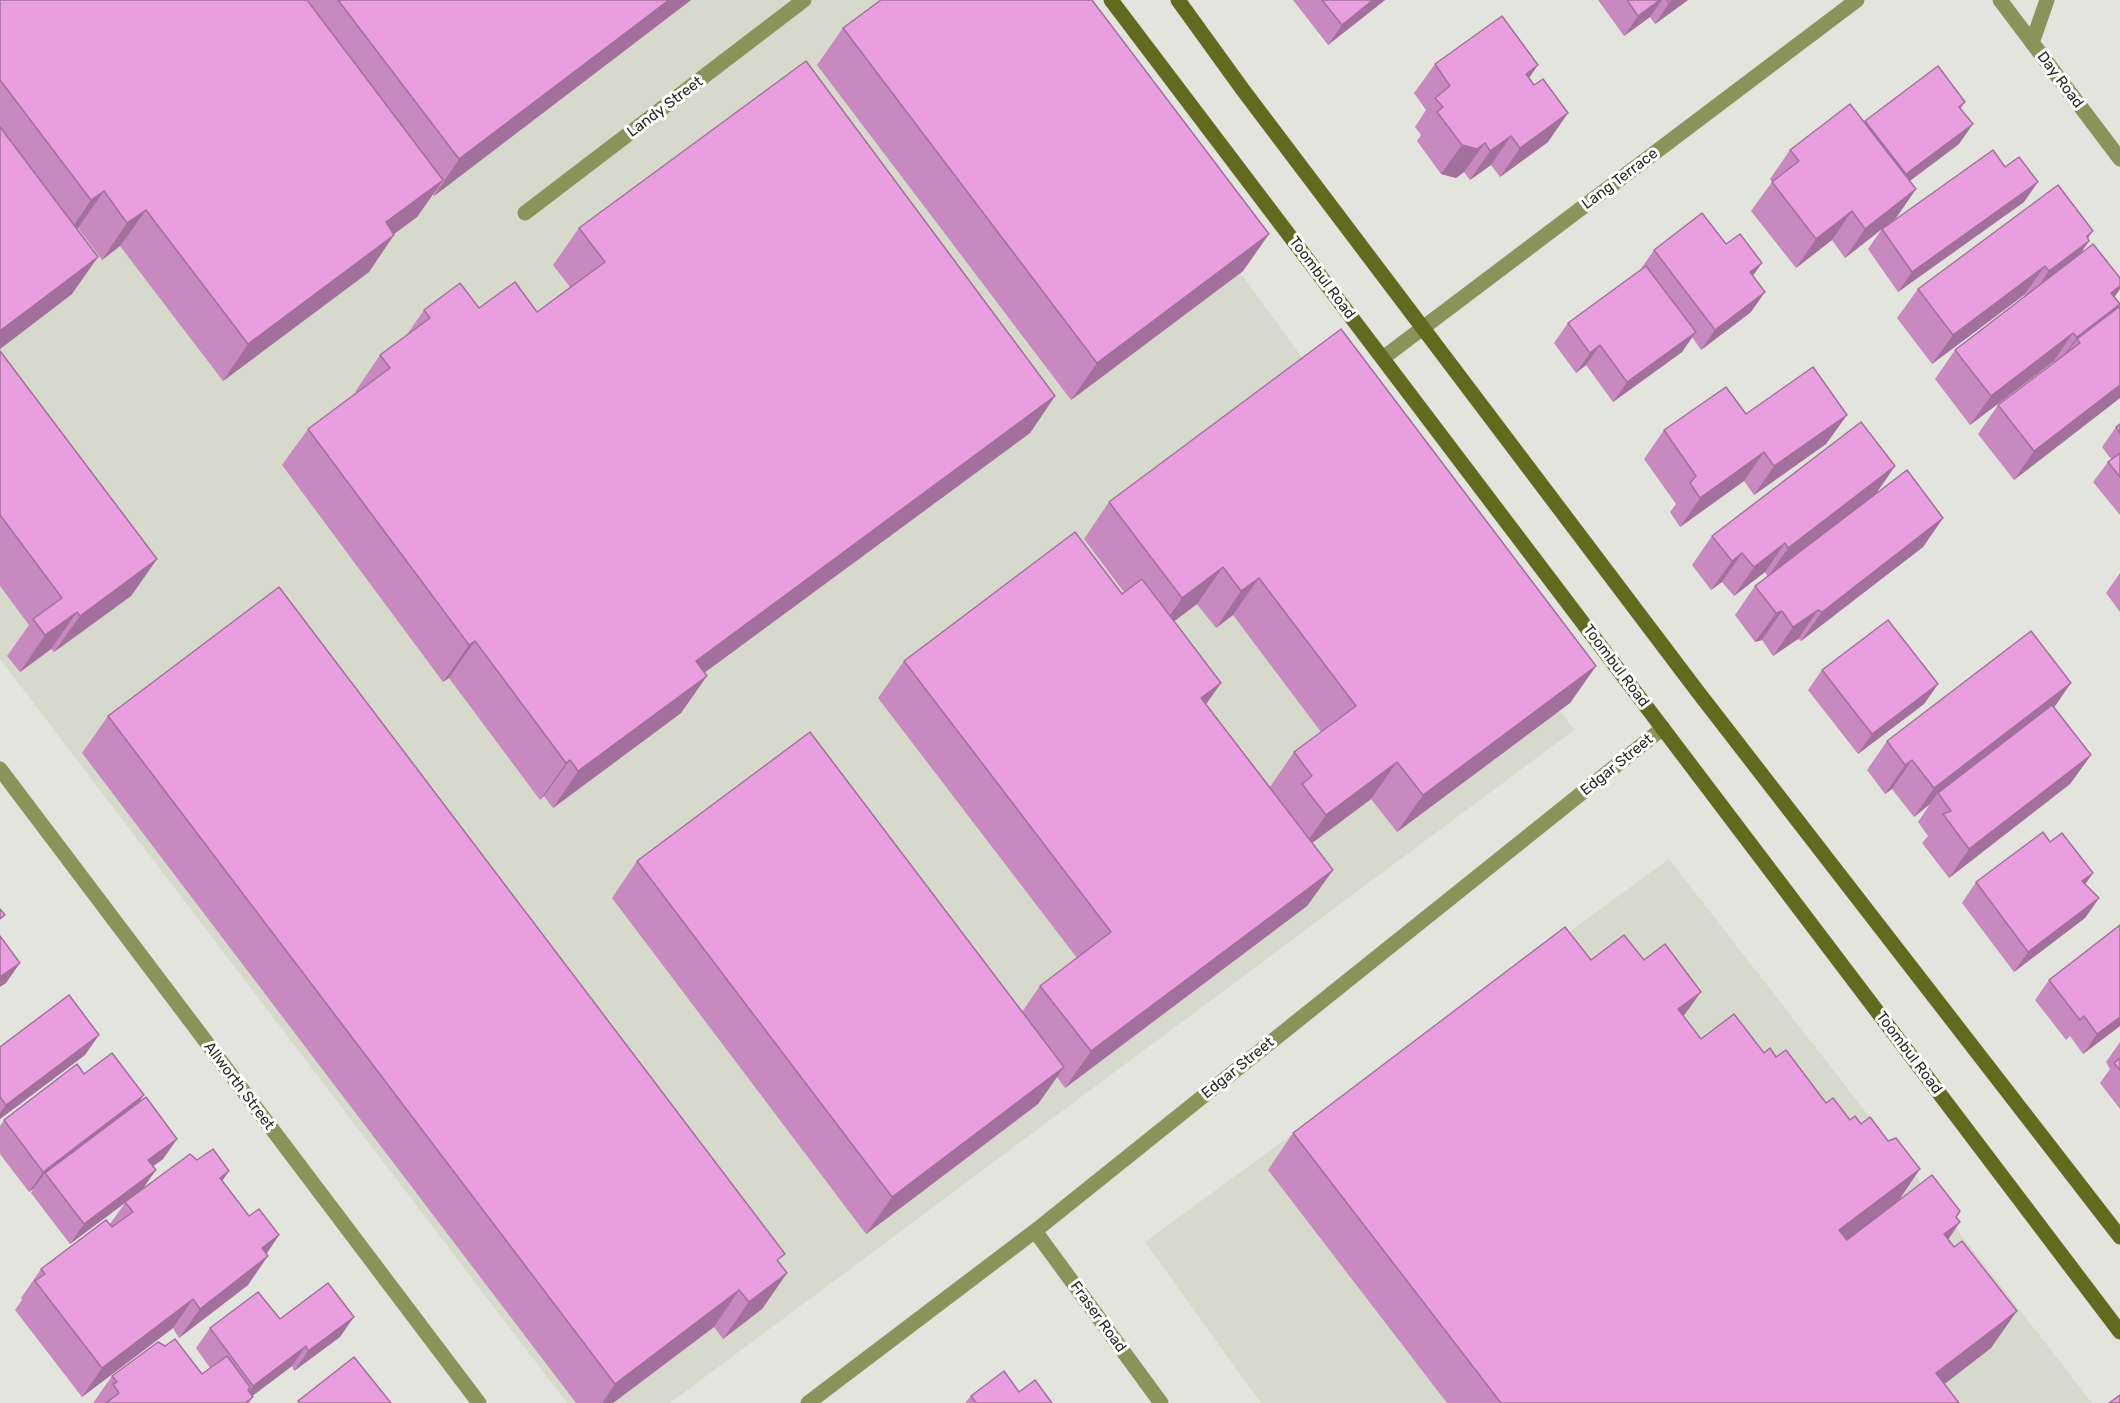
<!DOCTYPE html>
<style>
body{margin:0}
canvas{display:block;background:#e2e4dd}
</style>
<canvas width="2120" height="1403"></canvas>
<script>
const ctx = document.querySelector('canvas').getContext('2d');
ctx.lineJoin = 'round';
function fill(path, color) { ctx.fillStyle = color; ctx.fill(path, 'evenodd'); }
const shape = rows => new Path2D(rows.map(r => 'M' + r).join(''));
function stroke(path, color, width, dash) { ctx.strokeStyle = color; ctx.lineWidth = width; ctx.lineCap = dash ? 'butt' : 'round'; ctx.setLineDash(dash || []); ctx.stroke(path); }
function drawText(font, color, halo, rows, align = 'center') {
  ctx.font = font + ' Rubik,sans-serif'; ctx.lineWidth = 6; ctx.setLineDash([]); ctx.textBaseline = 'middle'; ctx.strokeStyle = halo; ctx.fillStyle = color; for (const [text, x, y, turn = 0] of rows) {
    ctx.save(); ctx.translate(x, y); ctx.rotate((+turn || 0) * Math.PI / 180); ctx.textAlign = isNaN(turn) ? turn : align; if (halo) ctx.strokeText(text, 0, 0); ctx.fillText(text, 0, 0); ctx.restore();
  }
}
fill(shape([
 [0,0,1041,0,1574,730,670,1403,567,1403,0,659],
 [1669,859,2092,1403,1261,1403,1145,1242]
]), '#d6d9cb');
stroke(shape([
 [2000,0,2120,159],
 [2032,43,2047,0],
 [525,213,804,0],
 [1383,358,1857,0],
 [0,769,479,1403],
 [1035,1231,1161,1403],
 [808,1403,1035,1231,1663,728]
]), '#8a9359', 15);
stroke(shape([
 [1111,0,2120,1332],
 [1178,0,1243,90,1698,692,2120,1237]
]), '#616a1f', 15);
fill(shape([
 [0,0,691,0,434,196,433,194,417,217,394,234,369,272,223,381,120,246,102,260,78,228,77,229,72,294,0,349],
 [1293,0,1385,0,1328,45],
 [1598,0,1688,0,1655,24,1650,17,1624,36],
 [843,28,1269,234,1243,271,1071,400,817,65],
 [1435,64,1529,78,1534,85,1548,142,1500,177,1491,165,1470,180,1464,172,1456,178,1441,174,1417,141,1421,135,1415,127,1426,110,1414,93],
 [1965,102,1961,108,1959,144,1910,181,1916,189,1896,218,1845,258,1832,240,1796,268,1751,211,1772,182,1770,179,1790,150,1864,122,1865,121],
 [2005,167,2024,202,1898,292,1868,249,1882,229],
 [579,228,1055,396,1030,433,704,673,681,713,553,808,544,796,540,800,449,678,443,682,282,465,308,429,356,393,355,392,380,355,406,336,424,310,479,308,537,312,570,287,553,265],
 [2088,238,2089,241,2081,253,2120,289,2114,297,2120,304,2117,308,2120,398,2014,480,1978,434,1998,405,2054,363,2053,362,1970,425,1935,379,1955,350,2025,296,2024,295,1932,364,1897,318,1918,289],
 [1726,244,1753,276,1751,312,1701,350,1692,337,1682,352,1613,402,1586,365,1576,373,1554,343,1568,323,1640,270,1654,250],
 [0,351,157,559,131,596,54,652,51,649,20,672,7,656,29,625,0,586],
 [1746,414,1847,415,1826,444,1754,495,1744,481,1680,527,1670,512,1676,504,1644,459,1664,430],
 [2120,424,2120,515,2093,482,2108,462,2111,459,2102,447,2116,427],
 [1895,466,1875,495,1943,518,1923,547,1801,641,1798,639,1773,656,1762,640,1755,642,1735,615,1755,586,1768,577,1765,572,1734,596,1722,582,1711,590,1692,565,1712,536],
 [1109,502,1596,666,1570,703,1397,832,1371,799,1312,843,1333,870,1307,906,1065,1088,1057,1077,1038,1104,866,1234,612,898,637,861,1022,1012,1040,986,1077,958,878,698,904,661,1124,592,1084,539],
 [1197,604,1216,628,1233,615,1321,732,1294,752,1270,787,1206,704,1221,683,1174,621],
 [2120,573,2120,612,2106,593],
 [1822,670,1938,684,1924,704,1858,754,1808,690],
 [2054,707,2091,755,2070,784,1949,878,1922,843,1928,836,1918,822,1930,804,1914,817,1892,789,1885,794,1867,770,1887,741],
 [108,716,779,1262,787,1273,762,1309,723,1339,714,1327,613,1403,576,1403,82,753],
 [2093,873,2085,884,2099,898,2085,918,2014,972,1962,903,1976,882],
 [1591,960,1684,1016,1701,1039,1764,1053,1898,1201,1956,1217,1960,1222,1948,1239,1991,1348,1944,1384,1959,1403,1447,1403,1268,1170,1293,1133],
 [2049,980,2120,1026,2083,1054,2070,1036,2066,1040,2035,1000],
 [2120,1042,2120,1109,2100,1083,2110,1069,2106,1062],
 [0,1047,85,1055,0,1119],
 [84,1074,138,1103,177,1139,163,1159,153,1166,142,1190,197,1160,229,1171,222,1181,249,1216,279,1235,266,1254,248,1285,179,1338,173,1328,82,1397,15,1310,22,1300,21,1298,41,1269,110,1224,125,1203,70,1244,31,1193,33,1189,29,1192,0,1154,0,1126,4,1120],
 [280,1319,340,1337,294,1371,292,1366,252,1396,253,1397,249,1403,93,1403,112,1376,202,1374,210,1368,196,1348,210,1328],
 [1019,1392,1052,1403,965,1403,971,1396]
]), '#c889c0');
fill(shape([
 [669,0,691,0,434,196,459,159],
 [1373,0,1385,0,1328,45,1342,25],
 [1660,0,1662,0,1650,17,1624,36,1638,16],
 [1674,0,1688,0,1655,24,1669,3],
 [1538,65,1518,94,1526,74],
 [1568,113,1548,142,1500,177,1520,148],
 [1973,124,1959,144,1892,194,1906,174],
 [1511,136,1491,165,1470,180,1490,151],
 [1485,143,1464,172,1456,178,1441,174,1462,145],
 [443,180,417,217,360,259,386,222],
 [2038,182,2024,202,1898,292,1912,272],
 [1916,189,1896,218,1845,258,1865,229],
 [104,191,78,228,66,237,91,200],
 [146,210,120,246,102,260,127,223],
 [1852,211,1832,240,1796,268,1816,239],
 [2093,231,2082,246,2089,241,2069,270,2029,300,2049,271],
 [1269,234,1243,271,1071,400,1097,363],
 [394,235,369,272,223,381,248,344],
 [98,257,72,294,0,349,0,331],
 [1762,263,1748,283,1750,272],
 [2045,266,2024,295,1932,364,1953,335],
 [2120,286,2120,289,2104,312,2111,293],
 [1765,292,1751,312,1701,350,1715,330],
 [2120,304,2100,333,2080,343,2077,339,2060,363,2056,366,2077,337],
 [1696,332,1682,352,1613,402,1627,382],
 [2073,333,2053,362,1970,425,1991,396],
 [1600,345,1586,365,1576,373,1590,353],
 [2120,385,2120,398,2014,480,2034,451],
 [1055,396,1030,433,670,698,696,661],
 [1847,415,1826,444,1754,495,1774,466],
 [1764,452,1744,481,1680,527,1700,498],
 [1895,466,1875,495,1768,577,1788,548],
 [1943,518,1923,547,1801,641,1822,612],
 [1785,543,1765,572,1734,596,1754,567],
 [1742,553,1722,582,1711,590,1732,561],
 [157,559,131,596,54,652,80,616],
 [1223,567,1197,604,1156,635,1182,598],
 [1259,578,1233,615,1216,628,1241,591],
 [1818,610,1798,639,1773,656,1793,627],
 [1782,611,1762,640,1755,642,1776,613],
 [77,612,51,649,20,672,45,635],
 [475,641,449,678,443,682,469,645],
 [1596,666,1570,703,1397,832,1423,795],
 [707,676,681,713,553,808,578,771],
 [1221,683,1195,720,1201,698],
 [2071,683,2051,712,1938,793,1930,804,1914,817,1934,788],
 [1938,684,1924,704,1858,754,1872,734],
 [2091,755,2070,784,1949,878,1969,849],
 [570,760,544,796,540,800,566,763],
 [1912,760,1892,789,1885,794,1905,765],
 [1397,762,1371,799,1300,852,1326,815],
 [1333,870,1307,906,1065,1088,1091,1051],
 [2093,873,2079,893,2082,881],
 [2099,898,2085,918,2014,972,2028,952],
 [20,963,6,983,0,987,0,977],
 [1701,992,1675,1028,1678,1009],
 [2120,1017,2120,1026,2083,1054,2097,1034],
 [99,1035,85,1055,0,1119,0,1113,6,1105],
 [1064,1067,1038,1104,866,1234,892,1197],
 [144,1095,130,1115,45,1173,33,1189,29,1192,43,1172],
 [177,1139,163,1159,134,1180,148,1160],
 [1920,1169,1895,1206,1813,1267,1839,1230],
 [156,1170,142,1190,70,1244,84,1224],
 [229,1171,209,1200,220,1178],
 [1960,1222,1935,1259,1944,1234],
 [279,1235,261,1262,268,1256,248,1285,179,1338,200,1309,262,1248],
 [787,1273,762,1309,723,1339,749,1302],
 [739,1290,714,1327,613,1403,602,1403,615,1384],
 [193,1299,173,1328,82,1397,102,1368],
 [2017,1311,1991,1348,1920,1403,1936,1373],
 [354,1317,340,1337,294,1371,308,1351],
 [306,1346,292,1366,243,1403,241,1403,253,1386]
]), '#a36f9c');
const building = shape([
 [0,0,307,0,443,180,386,222,394,235,248,344,146,210,127,223,104,191,91,200,0,80,0,0],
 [338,0,669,0,459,159,338,0],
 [881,0,1092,0,1269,234,1097,363,843,28,881,0],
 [1322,0,1373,0,1342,25,1322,0],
 [1627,0,1660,0,1638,16,1627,0],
 [1667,0,1674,0,1669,3,1667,0],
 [1502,16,1538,65,1526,74,1534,85,1543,79,1568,113,1520,148,1511,136,1490,151,1485,143,1477,149,1462,145,1437,112,1443,107,1435,98,1450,86,1435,64,1502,16],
 [806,61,1055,396,696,661,707,676,578,771,570,760,566,763,475,641,469,645,308,429,390,368,380,355,430,318,424,310,460,283,479,308,515,282,537,312,605,262,579,228,806,61],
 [1938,66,1965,102,1959,107,1973,124,1906,174,1865,121,1938,66],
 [1850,104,1916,189,1865,229,1852,211,1816,239,1772,182,1799,161,1790,150,1850,104],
 [0,127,98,257,0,331,0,127],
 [1993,150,2005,167,2019,157,2038,182,1912,272,1882,229,1993,150],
 [2058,185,2093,231,2087,236,2089,241,2049,271,2045,266,1953,335,1918,289,2058,185],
 [1702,213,1726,244,1740,234,1762,263,1750,272,1765,292,1715,330,1654,250,1702,213],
 [2093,244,2120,278,2120,286,2111,293,2120,304,2077,337,2073,333,1991,396,1955,350,2093,244],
 [1646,266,1696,332,1627,382,1600,345,1590,353,1568,323,1646,266],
 [2120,306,2120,385,2034,451,1998,405,2080,343,2077,339,2120,306],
 [1341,329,1596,666,1423,795,1397,762,1326,815,1302,784,1312,776,1294,752,1356,706,1259,578,1241,591,1223,567,1182,598,1109,502,1341,329],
 [0,351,157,559,80,616,77,612,45,635,33,619,62,598,0,515,0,351],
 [1813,367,1847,415,1774,466,1764,452,1700,498,1690,483,1696,476,1664,430,1726,387,1746,414,1813,367],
 [1861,422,1895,466,1788,548,1785,543,1754,567,1742,553,1732,561,1712,536,1861,422],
 [2120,424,2120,433,2116,427,2120,424],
 [2120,453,2120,477,2108,462,2120,453],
 [1907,470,1943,518,1822,612,1818,610,1793,627,1782,611,1776,613,1755,586,1907,470],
 [1075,532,1122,594,1142,579,1221,683,1201,698,1333,870,1091,1051,1040,986,1111,932,904,661,1075,532],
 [279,587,785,1254,777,1260,787,1273,749,1302,739,1290,615,1384,108,716,279,587],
 [1888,620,1938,684,1872,734,1822,670,1888,620],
 [2031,631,2071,683,1934,788,1912,760,1905,765,1887,741,2031,631],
 [2052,705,2091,755,1969,849,1943,814,1951,811,1938,793,2052,705],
 [810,732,1064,1067,892,1197,637,861,810,732],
 [2043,832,2050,842,2062,833,2093,873,2082,881,2099,898,2028,952,1976,882,2043,832],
 [0,909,5,915,0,919,0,909],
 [2120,925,2120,1017,2097,1034,2084,1016,2080,1020,2049,980,2120,925],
 [1565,927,1591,960,1624,935,1644,960,1665,944,1701,992,1678,1009,1701,1039,1734,1014,1764,1053,1770,1048,1776,1057,1786,1050,1826,1103,1833,1098,1850,1120,1855,1116,1861,1124,1870,1117,1888,1141,1896,1138,1920,1169,1839,1230,1847,1240,1932,1175,1960,1211,1956,1217,1960,1222,1944,1234,1954,1247,1962,1241,2017,1311,1936,1373,1959,1403,1501,1403,1293,1133,1565,927],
 [0,936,20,963,0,977,0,936],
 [69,995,99,1035,6,1105,0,1097,0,1047,69,995],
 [112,1053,144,1095,43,1172,4,1120,77,1064,84,1074,112,1053],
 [2120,1058,2120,1070,2114,1063,2120,1058],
 [146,1097,177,1139,148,1160,156,1170,84,1224,45,1173,146,1097],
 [213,1149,229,1171,220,1178,249,1216,259,1209,279,1235,262,1248,268,1256,200,1309,193,1299,102,1368,35,1281,45,1274,41,1269,106,1220,112,1227,133,1212,125,1202,190,1154,197,1160,213,1149],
 [328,1283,354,1317,308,1351,306,1346,253,1386,210,1328,258,1292,280,1319,328,1283],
 [175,1339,202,1374,227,1356,250,1387,248,1390,253,1397,245,1403,106,1403,119,1393,113,1384,117,1382,112,1376,158,1342,165,1346,175,1339],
 [354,1357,391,1403,300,1403,298,1401,354,1357],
 [1004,1371,1019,1392,1035,1380,1052,1403,976,1403,971,1396,1004,1371],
 [2120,1395,2120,1403,2109,1403,2120,1395]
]);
fill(building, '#e99fdf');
stroke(building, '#a36f9c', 1.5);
drawText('15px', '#282826', '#fffffe', [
 ["Day Road",2060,80,53],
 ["Landy Street",665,107,-37],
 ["Lang Terrace",1620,179,-37],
 ["Toombul Road",1322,278,53],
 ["Toombul Road",1616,666,53],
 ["Edgar Street",1617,765,-39],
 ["Toombul Road",1909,1053,53],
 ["Edgar Street",1238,1068,-39],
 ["Allworth Street",239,1086,53],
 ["Fraser Road",1098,1317,54]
]);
</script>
